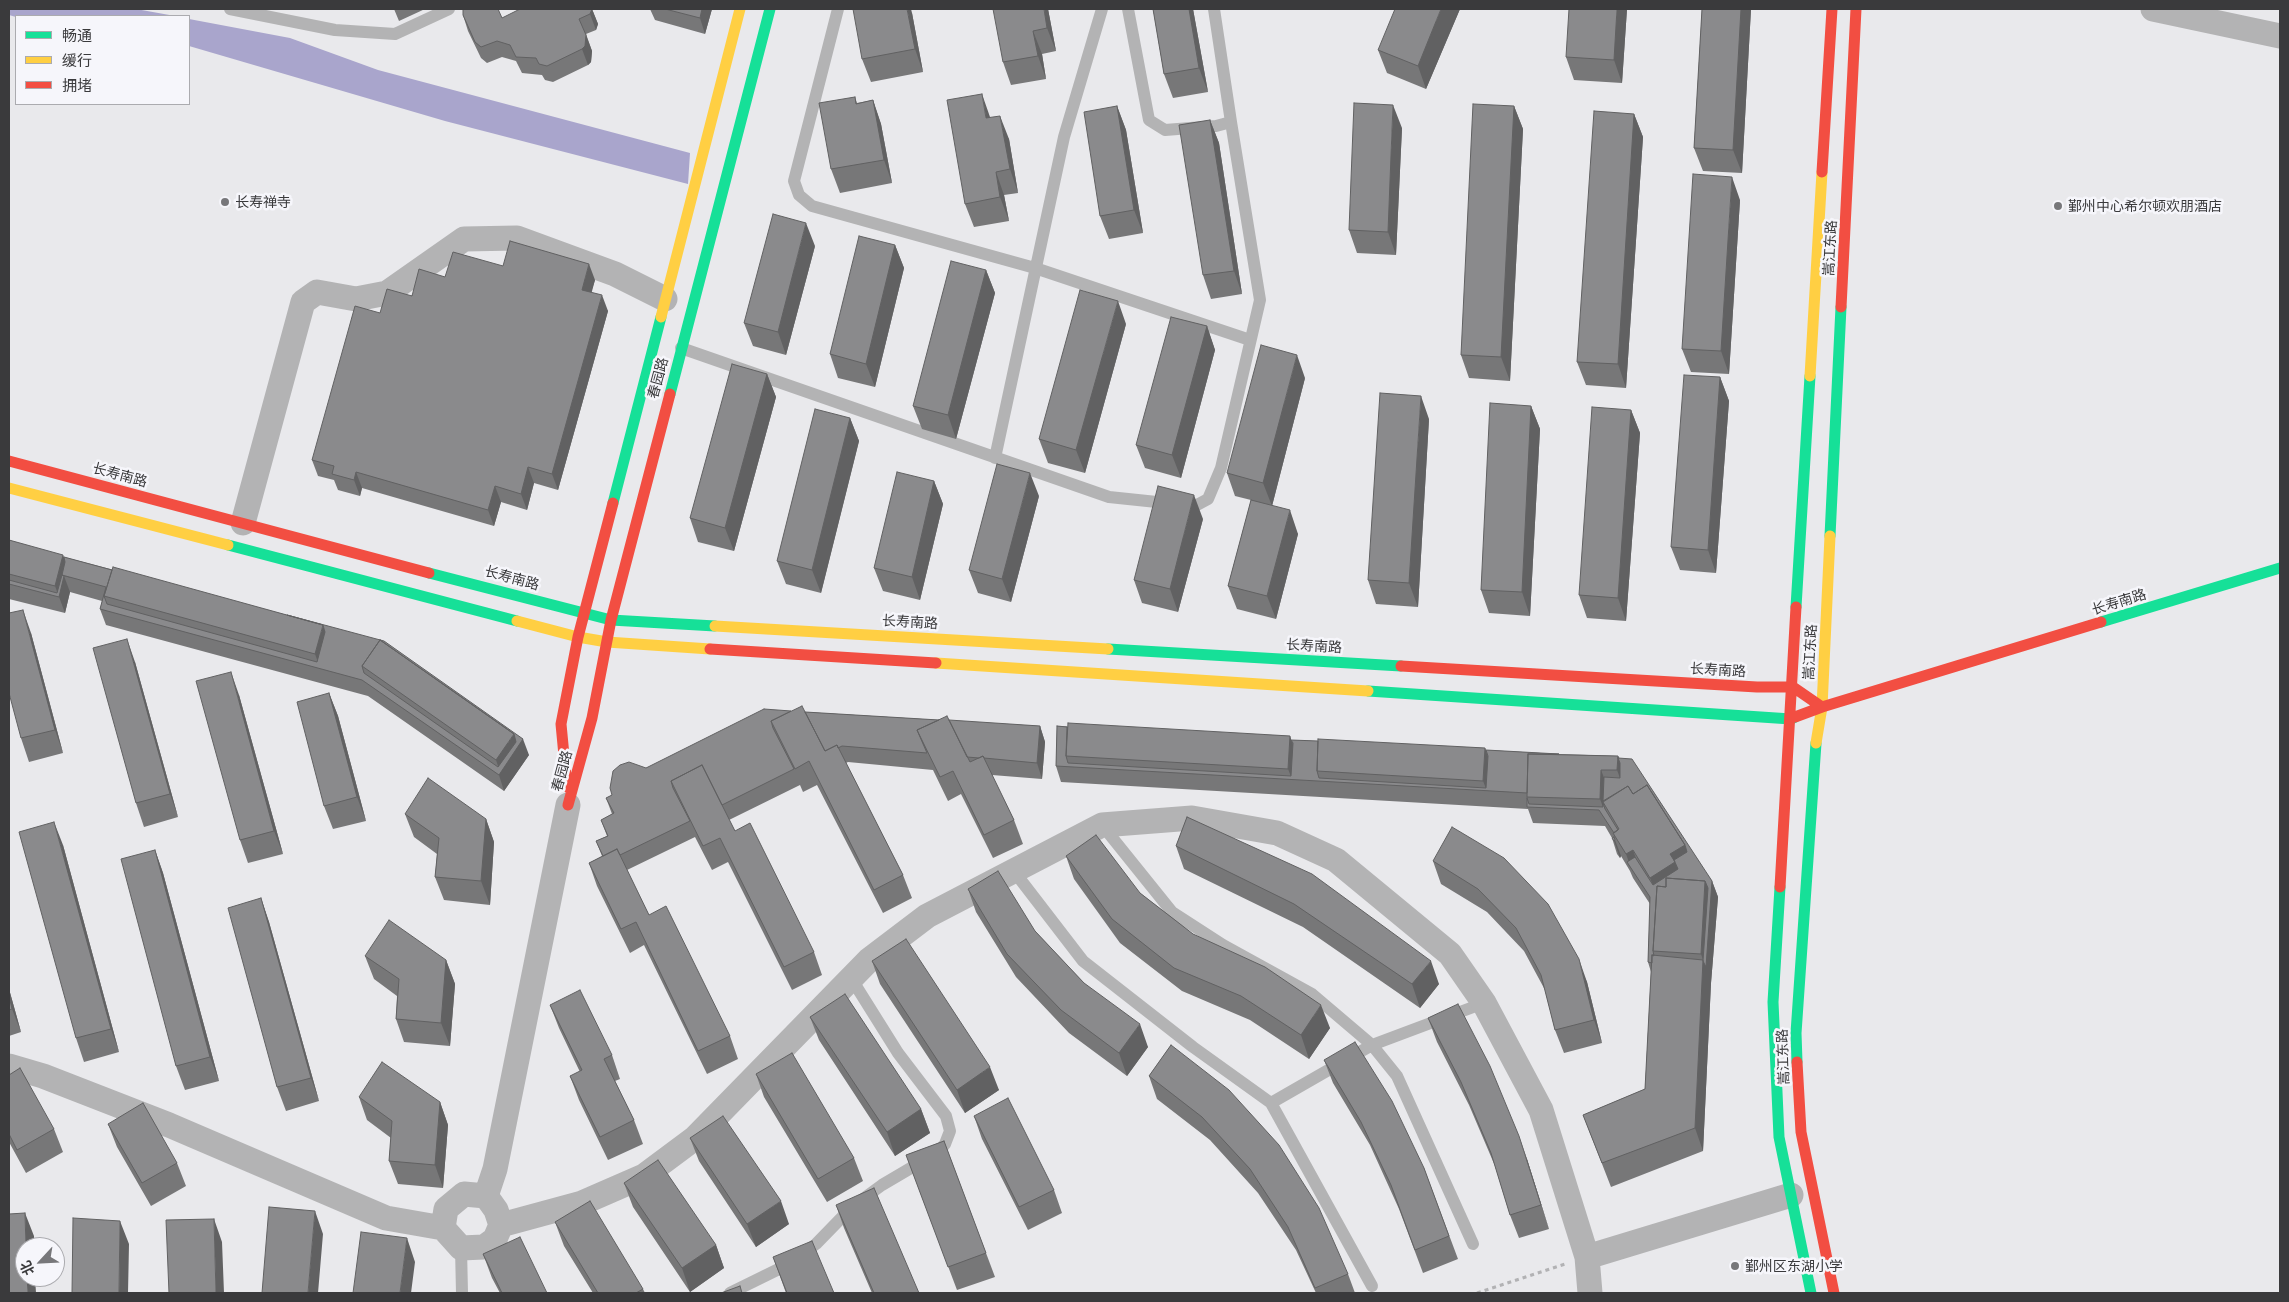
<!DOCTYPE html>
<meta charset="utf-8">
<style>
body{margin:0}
#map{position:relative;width:2289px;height:1302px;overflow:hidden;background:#e9e9ec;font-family:Barlow,"Noto Sans SC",sans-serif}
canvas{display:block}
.frame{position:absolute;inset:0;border:10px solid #3a3a3c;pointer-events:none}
.legend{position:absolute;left:15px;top:15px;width:175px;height:90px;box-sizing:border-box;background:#f6f6fb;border:1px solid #ababaf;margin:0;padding:6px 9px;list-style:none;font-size:15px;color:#3a3a3c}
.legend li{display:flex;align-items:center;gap:10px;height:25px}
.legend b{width:25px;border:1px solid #ababaf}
.north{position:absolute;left:15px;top:1237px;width:50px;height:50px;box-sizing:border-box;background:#f6f6fb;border:1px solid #ababaf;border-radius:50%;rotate:245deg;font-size:14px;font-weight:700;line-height:20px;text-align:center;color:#3a3a3c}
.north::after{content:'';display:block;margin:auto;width:18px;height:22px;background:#77777a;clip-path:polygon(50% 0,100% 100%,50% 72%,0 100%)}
</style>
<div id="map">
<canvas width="2289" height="1302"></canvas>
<div class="frame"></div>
<ul class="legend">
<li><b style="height:6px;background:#16e098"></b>畅通</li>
<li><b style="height:6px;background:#ffcf43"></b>缓行</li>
<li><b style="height:6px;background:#f24e42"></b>拥堵</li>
</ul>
<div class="north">北</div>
</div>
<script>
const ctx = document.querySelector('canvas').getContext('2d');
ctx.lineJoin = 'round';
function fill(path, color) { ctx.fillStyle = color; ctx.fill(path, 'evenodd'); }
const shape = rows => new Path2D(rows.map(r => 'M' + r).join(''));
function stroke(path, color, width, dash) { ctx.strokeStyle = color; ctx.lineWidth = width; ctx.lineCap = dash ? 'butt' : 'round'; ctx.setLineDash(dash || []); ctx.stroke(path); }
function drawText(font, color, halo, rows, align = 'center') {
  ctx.font = font + ' Barlow,"Noto Sans SC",sans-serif'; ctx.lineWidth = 5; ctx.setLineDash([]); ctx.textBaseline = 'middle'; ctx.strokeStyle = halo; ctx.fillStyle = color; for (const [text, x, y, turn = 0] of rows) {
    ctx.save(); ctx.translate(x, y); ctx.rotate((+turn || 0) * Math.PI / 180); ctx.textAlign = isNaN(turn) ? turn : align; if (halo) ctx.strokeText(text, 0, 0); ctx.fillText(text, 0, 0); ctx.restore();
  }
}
fill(shape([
 [9,9,136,9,175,16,16,17,9,15],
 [189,19,290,38,378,70,690,153,688,184,445,121,189,46]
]), '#a9a5cc');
stroke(shape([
 [1477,1293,1565,1264]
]), '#b2b2b4', 3, [4, 4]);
stroke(shape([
 [230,9,335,30,395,34,449,9],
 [838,9,794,181,799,195,812,206,1035,268,1250,340],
 [1128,9,1149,120,1165,130,1216,126,1231,122,1214,9],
 [681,348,1109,497,1195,506,1208,499,1221,468,1260,300,1231,122],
 [995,458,1064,137,1102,9],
 [1102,825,1172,912,1223,945,1312,994,1372,1045,1397,1076,1473,1244],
 [1013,870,1083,961,1193,1047,1271,1103,1372,1286],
 [1271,1103,1372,1045,1484,1003],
 [461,1248,462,1293],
 [730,1293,787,1265,816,1244,852,1207,882,1185,938,1152,945,1144,950,1131,946,1116,898,1053,851,978]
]), '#b3b3b4', 12);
stroke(shape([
 [2153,9,2280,36],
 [243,523,303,302,317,292,356,299,387,293,464,239,517,238,615,274,665,299],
 [9,1066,43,1076,169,1125,386,1218,443,1228],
 [464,1194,486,1196,496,1210,501,1225,495,1239,484,1247,461,1248,443,1228,446,1209,464,1194],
 [486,1196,495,1169,568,805],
 [501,1225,582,1203,644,1176,695,1138,869,960,927,916,1102,825,1192,818,1277,833,1336,860,1450,954,1484,1003,1541,1110,1587,1257,1590,1293],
 [1587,1257,1791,1195]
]), '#b3b3b4', 25);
stroke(shape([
 [670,394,770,9],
 [613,503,661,317],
 [1830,536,1841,307],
 [228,545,517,621],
 [429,573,611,620,715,626],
 [1796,607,1810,376],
 [2101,622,2280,568],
 [1108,649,1401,666],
 [1368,691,1791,719,1795,717],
 [1780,887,1773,1002,1779,1137,1811,1293],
 [1797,1062,1796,1033,1816,743]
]), '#16e098', 11);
stroke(shape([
 [661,317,740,9],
 [1810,376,1822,172],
 [9,488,228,545],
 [517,621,578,637,607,642,710,649],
 [715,626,1108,649],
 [936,663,1368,691],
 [1816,743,1822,707,1830,536]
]), '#ffcf43', 11);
stroke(shape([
 [1822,172,1832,9],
 [1841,307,1856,9],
 [9,461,429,573],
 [710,649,936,663],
 [1401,666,1757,687,1793,687,1822,707],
 [1795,717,1822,707,2101,622],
 [567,787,561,724,578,637,613,503],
 [568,805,592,718,611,620,670,394],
 [1780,887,1796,607],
 [1797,1062,1801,1132,1834,1293]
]), '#f24e42', 11);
fill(shape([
 [394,9,425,9,399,21],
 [592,9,598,24,596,30,586,34,592,51,591,62,588,65,553,82,545,80,542,75,522,73,516,61,502,57,487,63,481,58,468,31,463,15,502,18],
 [650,9,712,9,705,34,655,20],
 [1048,9,1056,51,1042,54,1046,79,1011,85,1003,62],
 [1153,9,1193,9,1208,92,1173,98,1164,74],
 [1460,9,1426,89,1387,73,1378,50],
 [1627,9,1622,83,1574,80,1566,57],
 [1702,9,1751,9,1742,173,1703,171,1694,148],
 [912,13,923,72,871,82,862,59],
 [855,97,857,103,873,100,881,124,892,183,840,193,831,169],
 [1117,106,1126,130,1143,233,1109,239,1100,216],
 [1514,106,1523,129,1510,381,1469,378,1461,355],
 [1634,114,1643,137,1626,388,1586,385,1577,362],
 [990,117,1009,139,1018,193,1004,195,1009,221,974,227,965,204],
 [1210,120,1219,143,1242,294,1211,299,1203,275],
 [1402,128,1396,255,1357,253,1349,230],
 [1740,200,1729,374,1691,372,1682,349],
 [895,245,904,268,875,387,838,378,830,354],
 [815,246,786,355,753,346,744,323],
 [503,266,595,280,591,292,608,311,558,490,534,483,527,510,501,502,494,526,362,488,360,496,338,490,334,480,318,476,312,460,380,313,445,277],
 [986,270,995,293,956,439,922,429,913,406],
 [1126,324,1085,473,1048,463,1039,439],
 [1207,326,1215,350,1181,478,1145,468,1136,445],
 [767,374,776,397,734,551,698,542,690,518],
 [1720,377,1729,401,1716,573,1680,570,1671,547],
 [1305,378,1272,506,1298,534,1276,619,1237,609,1228,586,1251,500,1235,496,1227,473],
 [1531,406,1540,429,1530,616,1489,613,1481,590],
 [1631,410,1640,433,1626,621,1587,618,1579,595],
 [850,418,859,441,821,593,786,584,777,561],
 [1429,419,1418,607,1376,604,1368,580],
 [934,481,943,504,920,600,883,591,874,568],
 [1039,496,1011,602,978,593,969,570],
 [1203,519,1178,612,1142,603,1134,580],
 [9,540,64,557,287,615,529,755,504,791,368,696,106,625,100,609,102,601,70,592,65,613,9,599],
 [31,633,63,753,29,762,21,738],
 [135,662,178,817,144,827,136,803],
 [329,693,338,716,366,821,333,829,324,806],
 [239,695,283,854,248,863,240,840],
 [805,712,1040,726,1045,742,1042,779,992,775,1014,820,1023,844,993,858,961,794,948,801,933,770,848,762,846,763,903,875,912,898,883,913,817,785,803,792,800,785,729,820,735,831,814,952,822,975,792,990,728,862,712,870,695,837,627,870,649,915,730,1036,738,1059,707,1074,644,945,630,953,597,886,589,863,602,856,596,841,607,836,601,820,612,814,606,798,612,795,646,768],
 [1057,726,1290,736,1291,740,1485,748,1486,750,1559,754,1618,756,1712,881,1718,897,1711,983,1703,1151,1611,1187,1583,1115,1645,1089,1651,972,1648,962,1650,904,1633,878,1630,871,1621,856,1620,858,1617,854,1612,838,1605,826,1533,823,1528,809,1061,782,1056,766],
 [405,814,486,819,494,842,490,905,444,900,435,877,437,854,414,837],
 [1187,817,1439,984,1420,1008,1303,927,1184,869,1176,846],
 [63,845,119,1052,84,1062,76,1038],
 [155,850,163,873,219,1081,185,1090,176,1066],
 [1066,856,1140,893,1193,934,1330,1028,1309,1059,1250,1020,1182,991,1120,943,1074,879],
 [1433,861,1548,904,1587,982,1602,1043,1564,1053,1555,1030,1545,990,1524,951,1487,912,1441,884],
 [968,889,1035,931,1084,983,1148,1047,1127,1076,1069,1033,1016,977,976,912],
 [261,898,269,922,319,1101,286,1111,277,1087],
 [365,956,446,960,455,984,450,1046,404,1042,396,1019,397,996,374,979],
 [872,961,999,1090,965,1113,880,984],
 [9,989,21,1032,9,1036],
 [550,1005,612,1055,620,1079,615,1081,634,1120,643,1144,608,1160,579,1100,570,1076,580,1072,559,1028],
 [810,1017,921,1109,930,1133,895,1156,819,1040],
 [1428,1018,1527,1159,1549,1229,1519,1238,1510,1215,1495,1166,1469,1105,1437,1042],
 [1171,1045,1348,1274,1355,1293,1316,1293,1296,1250,1258,1193,1210,1140,1157,1099,1149,1076],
 [1324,1060,1424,1168,1458,1259,1423,1273,1399,1209,1370,1145,1333,1083],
 [756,1074,854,1158,863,1181,827,1202,764,1097],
 [9,1075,54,1129,63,1152,26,1173,9,1142],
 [359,1097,440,1102,448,1125,443,1188,398,1184,389,1161,391,1138,367,1120],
 [974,1116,1054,1190,1062,1213,1028,1230,982,1139],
 [108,1124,177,1163,186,1186,151,1206,117,1147],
 [690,1138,789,1224,756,1247,699,1161],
 [944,1141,995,1277,957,1290,906,1155],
 [624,1183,716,1245,724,1268,690,1292,633,1207],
 [836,1205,919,1293,872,1293,844,1228],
 [555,1222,643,1289,645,1293,593,1293,564,1246],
 [483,1254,547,1293,500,1293,492,1278],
 [773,1257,834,1293,786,1293]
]), '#777778');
fill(shape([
 [592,9,598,24,596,30,590,14],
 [702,9,712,9,705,34,700,18],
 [907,9,911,9,912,13,923,72,915,49],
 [1044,9,1048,9,1056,51,1047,28],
 [1189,9,1193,9,1208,92,1199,68],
 [1441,9,1460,9,1426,89,1418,66],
 [1617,9,1627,9,1622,83,1614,60],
 [1741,9,1751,9,1742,173,1733,150],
 [1033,31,1042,54,1046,79,1038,56],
 [586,35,592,51,591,62,588,65,582,49],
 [982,94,990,117,995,141,986,118],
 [873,100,881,124,892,183,884,160],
 [1393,105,1402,128,1396,255,1388,232],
 [1117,106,1126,130,1143,233,1134,210],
 [1514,106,1523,129,1510,381,1501,357],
 [1634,114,1643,137,1626,388,1618,364],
 [1000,116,1009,139,1018,193,1010,169],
 [1210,120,1219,143,1242,294,1234,271],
 [996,172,1004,195,1009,221,1000,197],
 [1732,177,1740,200,1729,374,1721,351],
 [806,223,815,246,786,355,778,332],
 [895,245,904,268,875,387,866,364],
 [589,264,595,280,588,306,582,290],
 [986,270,995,293,956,439,948,415],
 [602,295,608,311,558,490,552,474],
 [1118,301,1126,324,1085,473,1076,450],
 [1207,326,1215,350,1181,478,1172,455],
 [1297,355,1305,378,1272,506,1263,483],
 [767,374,776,397,734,551,725,528],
 [1720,377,1729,401,1716,573,1708,550],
 [1421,396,1429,419,1418,607,1409,583],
 [1531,406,1540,429,1530,616,1522,592],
 [1631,410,1640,433,1626,621,1618,598],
 [850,418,859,441,821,593,812,570],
 [528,467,534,483,527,510,521,494],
 [356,472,362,488,360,496,354,480],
 [1030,473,1039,496,1011,602,1002,579],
 [934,481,943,504,920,600,912,577],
 [495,486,501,502,494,526,488,510],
 [1194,495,1203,519,1178,612,1170,589],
 [1290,510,1298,534,1276,619,1267,596],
 [63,555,71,578,64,576,70,592,65,613,55,586],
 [23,610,31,633,63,753,55,730],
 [323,625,331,648,320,668,315,654],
 [127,639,135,662,178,817,170,794],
 [231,672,239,695,283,854,274,831],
 [329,693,338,716,366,821,357,797],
 [1040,726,1045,742,1042,779,1037,763],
 [514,734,523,739,529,755,504,791,499,775,500,772,496,760],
 [1290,736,1298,760,1292,779,1288,769],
 [1485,748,1493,772,1487,791,1483,781],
 [1618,756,1626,780,1626,794,1617,770],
 [1601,770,1610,793,1603,802,1609,823,1600,799],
 [486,819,494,842,490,905,481,881],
 [54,822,63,845,119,1052,111,1029],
 [1615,840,1621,856,1620,858,1614,841],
 [1685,845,1693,868,1659,901,1650,878,1670,854],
 [155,850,163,873,219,1081,210,1057],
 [1633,850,1641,873,1631,868,1626,854],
 [1705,881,1712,881,1718,897,1711,983,1703,1151,1695,1128,1703,960,1701,954],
 [261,898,269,922,319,1101,311,1078],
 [1579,959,1587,982,1602,1043,1594,1020],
 [446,960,455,984,450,1046,441,1023],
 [1431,961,1439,984,1420,1008,1412,984],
 [9,989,21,1032,12,1009,9,996],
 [1321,1005,1330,1028,1309,1059,1301,1035],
 [1140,1024,1148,1047,1127,1076,1119,1053],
 [990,1067,999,1090,965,1113,957,1090],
 [440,1102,448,1125,443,1188,435,1165],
 [921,1109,930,1133,895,1156,887,1132],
 [1519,1136,1527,1159,1549,1229,1541,1205],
 [781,1201,789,1224,756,1247,747,1224],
 [315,1211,323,1234,318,1293,308,1293],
 [25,1213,34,1236,34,1247,26,1247],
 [214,1219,222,1242,224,1293,216,1293],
 [120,1221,129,1244,128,1293,119,1293],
 [407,1238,415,1262,411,1293,400,1293],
 [716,1245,724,1268,690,1292,682,1268],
 [27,1277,35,1277,36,1293,28,1293]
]), '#616162');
const building = shape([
 [463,9,498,9,502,18,520,9,592,9,590,14,579,19,586,35,585,46,582,49,547,66,539,64,536,58,516,57,510,45,497,41,481,47,475,42,463,15,463,9],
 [665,9,702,9,700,18,665,9],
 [853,9,907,9,915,49,862,59,853,9],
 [993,9,1044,9,1047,28,1033,31,1038,56,1003,62,993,9],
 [1153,9,1189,9,1199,68,1164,74,1153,9],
 [1395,9,1441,9,1418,66,1378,50,1395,9],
 [1569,9,1617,9,1614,60,1566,57,1569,9],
 [1702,9,1741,9,1733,150,1694,148,1702,9],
 [982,94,986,118,1000,116,1010,169,996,172,1000,197,965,204,947,100,982,94],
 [855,97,856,104,873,100,884,160,831,169,819,103,855,97],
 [1354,103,1393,105,1388,232,1349,230,1354,103],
 [1473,104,1514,106,1501,357,1461,355,1473,104],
 [1117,106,1134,210,1100,216,1084,112,1117,106],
 [1594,111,1634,114,1618,364,1577,362,1594,111],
 [1210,120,1234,271,1203,275,1179,125,1210,120],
 [1693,174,1732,177,1721,351,1682,349,1693,174],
 [773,214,806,223,778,332,744,323,773,214],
 [859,236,895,245,866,364,830,354,859,236],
 [510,241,589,264,582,290,602,295,552,474,528,467,521,494,495,486,488,510,356,472,354,480,332,474,334,466,312,460,355,306,380,313,387,289,412,296,419,269,445,277,453,252,503,266,510,241],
 [951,261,986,270,948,415,913,406,951,261],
 [1080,290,1118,301,1076,450,1039,439,1080,290],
 [1171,317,1207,326,1172,455,1136,445,1171,317],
 [1261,345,1297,355,1263,483,1227,473,1261,345],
 [732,364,767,374,725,528,690,518,732,364],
 [1684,375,1720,377,1708,550,1671,547,1684,375],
 [1380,393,1421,396,1409,583,1368,580,1380,393],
 [1490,403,1531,406,1522,592,1481,590,1490,403],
 [1592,407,1631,410,1618,598,1579,595,1592,407],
 [815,409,850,418,812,570,777,561,815,409],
 [997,464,1030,473,1002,579,969,570,997,464],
 [897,472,934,481,912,577,874,568,897,472],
 [1158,486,1194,495,1170,589,1134,580,1158,486],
 [1251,500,1290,510,1267,596,1228,586,1251,500],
 [9,540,63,555,55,586,9,574,9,540],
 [64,557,112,570,104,596,107,604,317,662,325,632,323,625,287,615,384,641,523,739,499,775,362,680,100,609,106,587,62,575,65,562,64,557],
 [380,640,514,734,516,742,498,767,364,673,362,666,380,640],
 [113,567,323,625,315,654,104,596,113,567],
 [62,575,64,576,59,597,9,584,9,580,57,593,62,575],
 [23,610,55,730,21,738,9,693,9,613,23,610],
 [127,639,170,794,136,803,93,648,127,639],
 [380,640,514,734,496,760,362,666,380,640],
 [231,672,274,831,240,840,196,681,231,672],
 [329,693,357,797,324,806,297,702,329,693],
 [802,706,825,751,837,745,903,875,874,890,809,761,795,769,771,721,802,706],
 [764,709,791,711,771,721,773,728,794,769,722,805,702,765,671,781,673,788,690,821,620,855,617,849,603,856,596,841,608,836,601,820,614,813,606,798,612,795,610,788,613,771,620,765,629,762,646,768,764,709],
 [805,712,939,720,917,730,927,753,842,746,838,748,837,745,825,751,805,712],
 [947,716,970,762,983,756,1014,820,984,835,953,771,940,777,917,730,947,716],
 [949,720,1040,726,1037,763,984,758,983,756,979,758,967,757,949,720],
 [1068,723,1290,736,1288,769,1066,756,1068,723],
 [1057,726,1067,727,1066,756,1068,763,1291,776,1293,743,1291,740,1318,741,1317,771,1319,778,1486,788,1488,756,1486,750,1559,754,1528,754,1527,793,1056,766,1057,726],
 [1318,739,1485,748,1483,781,1317,771,1318,739],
 [1528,754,1618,756,1617,770,1601,770,1600,799,1527,797,1528,754],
 [1618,758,1632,759,1712,881,1706,967,1703,961,1708,888,1705,881,1666,878,1666,887,1657,886,1653,951,1654,956,1652,955,1652,963,1648,962,1650,897,1627,862,1635,857,1653,885,1678,869,1674,860,1687,852,1685,845,1647,785,1633,794,1628,786,1603,801,1604,777,1620,778,1620,763,1618,758],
 [702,765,735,831,750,823,814,952,784,967,720,838,703,846,671,781,702,765],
 [428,778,486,819,481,881,435,877,439,838,405,814,428,778],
 [1647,785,1685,845,1670,854,1675,862,1650,878,1633,850,1626,854,1613,833,1619,829,1603,802,1628,786,1633,794,1647,785],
 [1527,798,1529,804,1603,807,1603,803,1605,809,1618,830,1614,833,1599,810,1527,807,1527,798],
 [1187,817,1312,874,1431,961,1412,984,1294,904,1176,846,1187,817],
 [54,822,111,1029,76,1038,19,832,54,822],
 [1452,827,1504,858,1548,904,1579,959,1594,1020,1555,1030,1541,975,1516,928,1478,889,1433,861,1452,827],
 [1096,835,1140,893,1193,934,1265,967,1321,1005,1301,1035,1241,996,1174,968,1112,919,1066,856,1096,835],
 [1614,837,1615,840,1614,841,1612,838,1614,837],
 [617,849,649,915,666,906,730,1036,698,1051,636,922,621,929,589,863,617,849],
 [155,850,210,1057,176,1066,121,859,155,850],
 [998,871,1035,931,1084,983,1140,1024,1119,1053,1061,1010,1007,954,968,889,998,871],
 [1666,878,1705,881,1701,954,1653,951,1657,886,1666,887,1666,878],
 [261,898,311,1078,277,1087,228,908,261,898],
 [389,920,446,960,441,1023,396,1019,399,979,365,956,389,920],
 [906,939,990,1067,957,1090,872,961,906,939],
 [1652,955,1703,960,1695,1128,1602,1163,1583,1115,1645,1089,1652,955],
 [580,990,612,1055,604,1059,634,1120,600,1137,570,1076,582,1070,550,1005,580,990],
 [845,994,921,1109,887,1132,810,1017,845,994],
 [9,996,12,1009,9,1010,9,996],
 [1458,1004,1490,1066,1519,1136,1541,1205,1510,1215,1491,1153,1461,1082,1428,1018,1458,1004],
 [1355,1042,1392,1101,1424,1168,1449,1236,1415,1250,1391,1185,1361,1122,1324,1060,1355,1042],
 [1171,1045,1229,1090,1279,1145,1319,1208,1348,1274,1315,1288,1288,1227,1250,1169,1202,1117,1149,1076,1171,1045],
 [792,1053,854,1158,818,1179,756,1074,792,1053],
 [382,1062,440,1102,435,1165,389,1161,392,1121,359,1097,382,1062],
 [20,1068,54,1129,17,1150,9,1134,9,1075,20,1068],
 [1008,1098,1054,1190,1019,1207,974,1116,1008,1098],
 [143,1103,177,1163,142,1183,108,1124,143,1103],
 [723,1116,781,1201,747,1224,690,1138,723,1116],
 [944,1141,986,1253,948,1267,906,1155,944,1141],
 [658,1160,716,1245,682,1268,624,1183,658,1160],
 [874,1188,919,1293,874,1293,836,1205,874,1188],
 [590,1201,643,1289,636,1293,598,1293,555,1222,590,1201],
 [269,1207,315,1211,308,1293,262,1293,269,1207],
 [25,1213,26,1247,25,1247,25,1277,27,1277,28,1293,9,1293,9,1214,25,1213],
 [73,1218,120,1221,119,1293,72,1293,73,1218],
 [214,1219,216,1293,169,1293,166,1220,214,1219],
 [361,1232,407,1238,400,1293,353,1293,361,1232],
 [520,1237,547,1293,502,1293,483,1254,520,1237],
 [812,1241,834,1293,787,1293,773,1257,812,1241],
 [740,1286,742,1293,721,1293,740,1286]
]);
fill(building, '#8a8a8c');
stroke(building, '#616162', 1);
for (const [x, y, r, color] of [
 [225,202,5,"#77777a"],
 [2058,206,5,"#77777a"],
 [1735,1266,5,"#77777a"]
]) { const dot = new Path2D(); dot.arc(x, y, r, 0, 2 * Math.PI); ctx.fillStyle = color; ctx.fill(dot); stroke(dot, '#f6f6fb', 2); }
drawText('14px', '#3a3a3c', '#f6f6fb', [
 ["长寿禅寺",235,202],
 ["鄞州中心希尔顿欢朋酒店",2068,206],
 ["鄞州区东湖小学",1745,1266]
], 'left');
drawText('14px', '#3a3a3c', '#f6f6fb', [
 ["嵩江东路",1830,248,-87],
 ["春园路",658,378,-75],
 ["长寿南路",120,475,15],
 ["长寿南路",512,578,15],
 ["长寿南路",2119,602,-17],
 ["长寿南路",910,622,3],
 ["长寿南路",1314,646,3],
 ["嵩江东路",1810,652,-87],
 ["长寿南路",1718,670,3],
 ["春园路",562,771,-75],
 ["嵩江东路",1783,1057,-92]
]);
</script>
